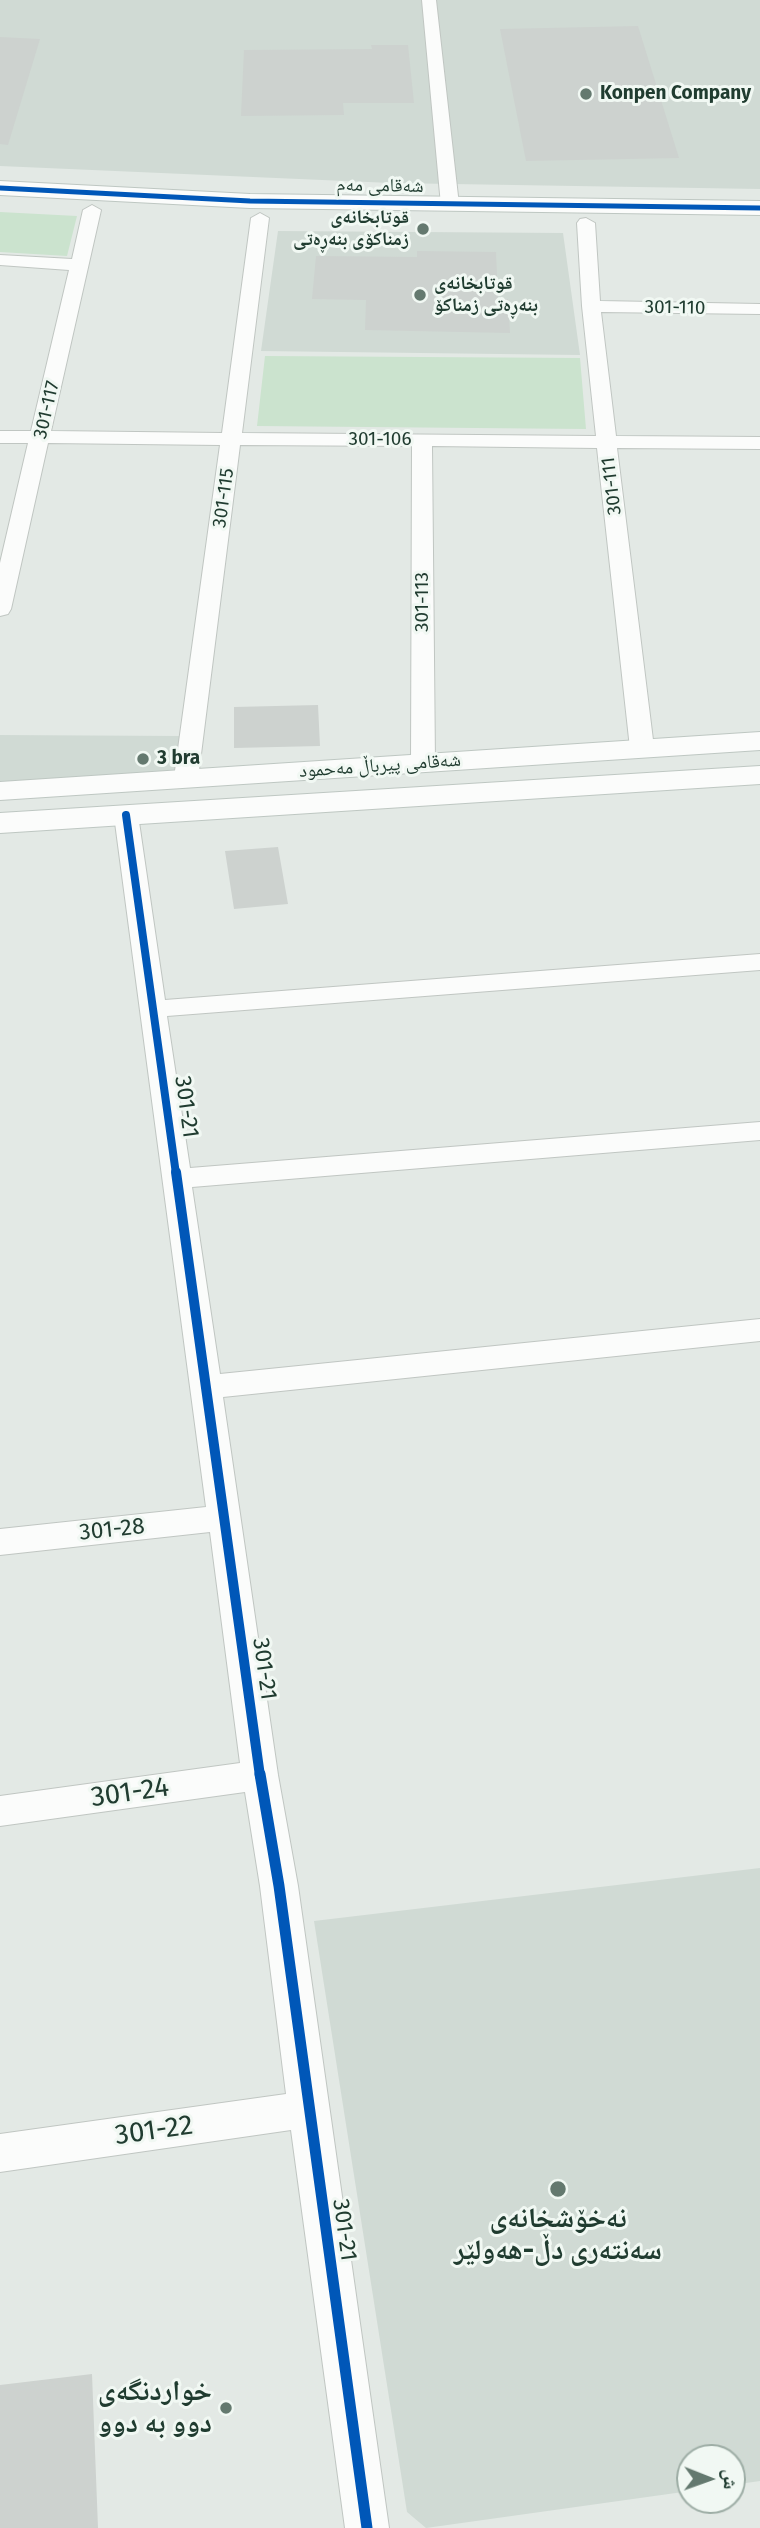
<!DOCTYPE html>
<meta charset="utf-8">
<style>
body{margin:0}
#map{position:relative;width:760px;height:2528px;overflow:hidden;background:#e3e9e5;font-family:"Fira Sans","Noto Naskh Arabic",sans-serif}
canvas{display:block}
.north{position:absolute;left:676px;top:2444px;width:70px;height:70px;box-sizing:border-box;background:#f1f8f3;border:2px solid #9dada5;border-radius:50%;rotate:91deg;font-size:19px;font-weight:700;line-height:28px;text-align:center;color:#203c30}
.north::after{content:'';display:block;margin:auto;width:24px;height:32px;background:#64796f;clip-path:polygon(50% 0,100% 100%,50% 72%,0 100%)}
</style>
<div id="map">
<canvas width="760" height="2528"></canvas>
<div class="north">ش</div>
</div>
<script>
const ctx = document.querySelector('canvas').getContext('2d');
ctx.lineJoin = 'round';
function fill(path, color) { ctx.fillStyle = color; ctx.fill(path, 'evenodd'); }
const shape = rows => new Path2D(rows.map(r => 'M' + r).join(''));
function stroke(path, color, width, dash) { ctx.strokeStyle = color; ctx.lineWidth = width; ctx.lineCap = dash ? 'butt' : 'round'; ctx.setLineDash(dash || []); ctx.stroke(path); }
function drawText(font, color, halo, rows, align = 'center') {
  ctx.font = font + ' "Fira Sans","Noto Naskh Arabic",sans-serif'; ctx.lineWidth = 6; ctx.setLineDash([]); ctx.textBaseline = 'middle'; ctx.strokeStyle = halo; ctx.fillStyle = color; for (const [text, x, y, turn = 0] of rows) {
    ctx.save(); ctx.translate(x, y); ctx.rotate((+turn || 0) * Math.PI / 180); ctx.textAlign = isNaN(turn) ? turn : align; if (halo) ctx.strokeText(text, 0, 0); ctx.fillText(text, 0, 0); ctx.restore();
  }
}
fill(shape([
 [0,0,760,0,760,189,391,183,0,166],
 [278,231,563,233,580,355,261,351],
 [0,735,180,736,176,778,0,784],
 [760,1868,760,2481,732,2485,732,2458,690,2458,690,2491,426,2528,407,2512,314,1921]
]), '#d0dad4');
fill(shape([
 [0,212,77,216,67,256,0,252],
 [265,356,580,358,586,429,257,426]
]), '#cbe3ce');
fill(shape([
 [638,26,679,158,526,161,500,29],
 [0,37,40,39,8,145,0,144],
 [371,45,408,45,414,103,343,103,344,115,241,116,244,50,372,49],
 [417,251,496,252,498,299,508,299,510,333,365,330,366,300,312,299,316,256,417,257],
 [318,705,320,746,234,748,234,707],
 [278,847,288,904,234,909,225,851],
 [92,2374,98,2528,0,2528,0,2385]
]), '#cdd2cf');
const street = shape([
 [422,0,436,0,459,205,450,210,441,205,422,0],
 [92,205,101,210,51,431,222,433,251,218,260,213,269,218,242,433,596,436,582,306,577,223,580,219,586,218,595,223,600,301,760,304,760,314,601,312,616,436,760,437,760,449,617,448,654,748,650,753,642,755,634,753,630,748,597,448,432,446,435,763,431,768,423,770,415,768,411,763,412,446,240,445,198,778,194,783,186,785,178,783,174,778,220,445,48,443,11,609,8,614,0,616,0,563,28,443,0,443,0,431,31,431,69,270,0,265,0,255,72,259,83,210,92,205],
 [126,808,135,810,138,815,165,1000,760,954,760,970,167,1016,190,1168,760,1122,760,1140,192,1187,220,1374,760,1319,760,1341,223,1397,278,1775,298,1886,389,2528,345,2528,291,2130,0,2172,0,2134,286,2094,260,1886,245,1792,0,1826,0,1796,240,1763,210,1532,0,1555,0,1529,206,1507,114,815,117,810,126,808]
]);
const secondary = shape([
 [0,181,250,194,760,201,760,215,250,208,0,195,0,181],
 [760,732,760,750,0,800,0,782,760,732],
 [760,766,760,784,0,833,0,813,760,766]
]);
stroke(street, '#c0c6c2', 2);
stroke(secondary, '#bec7c2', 2);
fill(street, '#fbfcfb');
fill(secondary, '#fbfcfb');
stroke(shape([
 [0,188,250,201,760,208]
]), '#0057b8', 5);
stroke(shape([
 [126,815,176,1174]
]), '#0057b8', 8);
stroke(shape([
 [176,1172,260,1776]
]), '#0057b8', 10);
stroke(shape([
 [260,1774,279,1886,367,2528]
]), '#0057b8', 11);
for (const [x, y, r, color] of [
 [586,94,7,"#64796f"],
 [423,229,7,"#64796f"],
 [420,295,7,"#64796f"],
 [143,759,7,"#64796f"],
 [558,2189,9,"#64796f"],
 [226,2408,7,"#64796f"]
]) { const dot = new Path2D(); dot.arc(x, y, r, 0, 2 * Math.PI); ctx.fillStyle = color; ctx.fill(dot); stroke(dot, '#f1f8f3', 2.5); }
drawText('bold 19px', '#203c30', '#f1f8f3', [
 ["Konpen Company",600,94],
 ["قوتابخانەی",409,218,"right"],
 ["زمناكۆی بنەڕەتی",409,240,"right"],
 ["قوتابخانەی",434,284],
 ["بنەڕەتی زمناکۆ",434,306],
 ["3 bra",157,759]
], 'left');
drawText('19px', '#203c30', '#f1f8f3', [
 ["شەقامی مەم",380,186,1],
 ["301-110",675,308,1],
 ["301-117",47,410,-77],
 ["301-106",380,440],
 ["301-111",612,486,-97],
 ["301-115",224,498,-82],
 ["301-113",423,602,-90],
 ["شەقامی پیرباڵ مەحمود",380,766,-4]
]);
drawText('23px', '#203c30', '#f1f8f3', [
 ["301-21",186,1107,82],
 ["301-28",112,1530,-6],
 ["301-21",264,1669,82],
 ["301-21",344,2230,82]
]);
drawText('28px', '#203c30', '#f1f8f3', [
 ["301-24",130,1793,-8],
 ["301-22",154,2131,-8]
]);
drawText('bold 28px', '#203c30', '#f1f8f3', [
 ["نەخۆشخانەی",558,2219],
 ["سەنتەری دڵ-هەولێر",558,2251],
 ["خواردنگەی",212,2392,"right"],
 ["دوو بە دوو",212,2424,"right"]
]);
</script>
